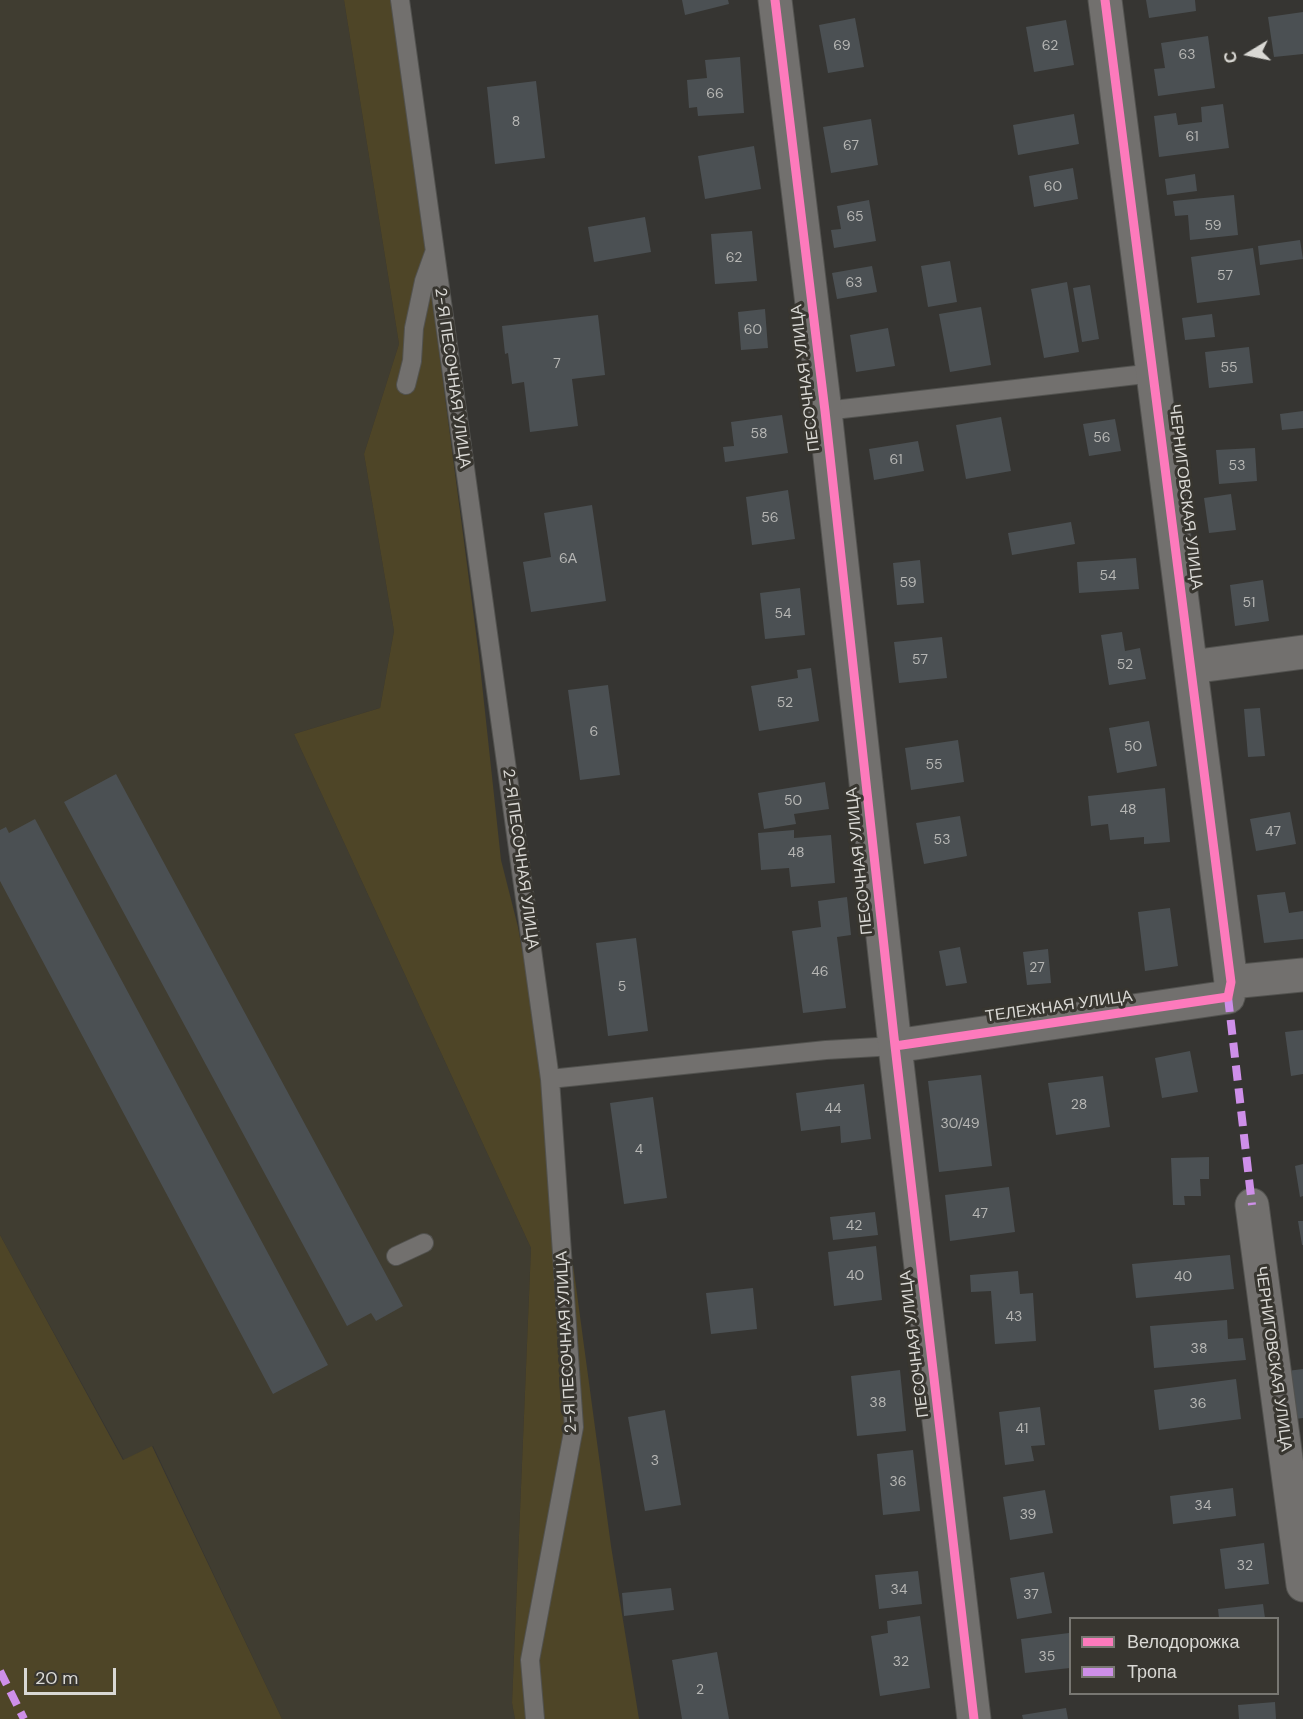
<!DOCTYPE html>
<meta charset="utf-8">
<style>
body{margin:0}
#map{position:relative;width:1303px;height:1719px;overflow:hidden;background:#363532;font-family:"DM Sans",sans-serif}
canvas{display:block}
.legend{position:absolute;left:1069px;top:1617px;width:210px;height:78px;box-sizing:border-box;background:#383630;border:2px solid #787772;margin:0;padding:8px 10px;list-style:none;font-size:18px;color:#d9d8d4}
.legend li{display:flex;align-items:center;gap:12px;height:30px}
.legend b{width:30px;border:2px solid #787772}
.north{position:absolute;left:1219px;top:24px;width:60px;height:60px;-webkit-text-stroke:4px #383630;paint-order:stroke;rotate:260deg;font-size:16px;font-weight:700;line-height:24px;text-align:center;color:#d9d8d4}
.north::after{content:'';display:block;margin:auto;width:21px;height:27px;background:#d9d8d4;clip-path:polygon(50% 0,100% 100%,50% 72%,0 100%)}
.scale{position:absolute;left:24px;top:1668px;width:92px;height:27px;box-sizing:border-box;border:3px solid #d9d8d4;border-top:0;padding-left:8px;font-size:18px;line-height:21px;white-space:nowrap;color:#d9d8d4;-webkit-text-stroke:4px #383630;paint-order:stroke}
</style>
<div id="map">
<canvas width="1303" height="1719"></canvas>
<ul class="legend">
<li><b style="height:8px;background:#fd7abc"></b>Велодорожка</li>
<li><b style="height:8px;background:#ce8fe9"></b>Тропа</li>
</ul>
<div class="north">С</div>
<div class="scale">20 m</div>
</div>
<script>
const ctx = document.querySelector('canvas').getContext('2d');
ctx.lineJoin = 'round';
function fill(path, color) { ctx.fillStyle = color; ctx.fill(path, 'evenodd'); }
const shape = rows => new Path2D(rows.map(r => 'M' + r).join(''));
function stroke(path, color, width, dash) { ctx.strokeStyle = color; ctx.lineWidth = width; ctx.lineCap = dash ? 'butt' : 'round'; ctx.setLineDash(dash || []); ctx.stroke(path); }
function drawText(font, color, halo, rows, align = 'center') {
  ctx.font = font + ' "DM Sans",sans-serif'; ctx.lineWidth = 6; ctx.setLineDash([]); ctx.textBaseline = 'middle'; ctx.strokeStyle = halo; ctx.fillStyle = color; for (const [text, x, y, turn = 0] of rows) {
    ctx.save(); ctx.translate(x, y); ctx.rotate((+turn || 0) * Math.PI / 180); ctx.textAlign = isNaN(turn) ? turn : align; if (halo) ctx.strokeText(text, 0, 0); ctx.fillText(text, 0, 0); ctx.restore();
  }
}
fill(shape([
 [0,0,344,0,399,344,364,454,394,631,380,708,294,734,531,1248,512,1703,515,1719,282,1719,153,1446,124,1460,0,1235]
]), '#403d31');
fill(shape([
 [344,0,391,0,404,85,479,656,501,860,518,927,535,1022,570,1242,611,1546,639,1719,515,1719,512,1703,531,1248,294,734,380,708,394,631,364,454,399,344],
 [0,1235,123,1460,152,1446,282,1719,0,1719]
]), '#4e4527');
fill(shape([
 [682,0,728,0,729,4,685,15],
 [1146,0,1195,0,1196,11,1149,18],
 [1303,12,1303,54,1274,57,1268,17],
 [855,18,864,67,828,73,819,25],
 [1066,20,1074,65,1034,72,1026,27],
 [1208,36,1215,88,1158,96,1154,69,1165,68,1161,43],
 [740,57,744,113,698,116,697,107,689,108,687,80,707,78,705,60],
 [536,81,545,158,495,164,487,87],
 [1223,104,1229,148,1159,157,1154,116,1176,113,1178,125,1202,122,1201,107],
 [1074,114,1079,144,1018,155,1013,125],
 [871,119,878,165,831,173,823,127],
 [754,146,761,189,705,199,698,156],
 [1073,168,1078,199,1034,207,1029,176],
 [1195,174,1197,191,1167,195,1165,179],
 [1234,195,1238,235,1190,240,1188,215,1175,216,1173,201],
 [869,200,876,241,834,248,831,230,841,229,837,206],
 [645,217,651,252,594,262,588,227],
 [752,231,757,281,715,284,711,234],
 [1300,240,1303,259,1260,265,1258,246],
 [1253,248,1260,295,1197,303,1191,257],
 [950,261,957,302,928,307,921,266],
 [872,266,877,292,837,299,832,273],
 [1067,282,1079,352,1044,358,1031,289],
 [1090,285,1099,339,1082,342,1073,288],
 [981,307,991,365,950,372,939,314],
 [765,309,768,348,741,350,738,312],
 [1212,314,1215,337,1185,340,1182,318],
 [598,315,605,375,572,379,578,426,530,432,524,382,512,384,508,353,505,354,502,326],
 [888,328,895,366,856,372,850,335],
 [1249,347,1253,383,1209,388,1205,352],
 [1303,411,1303,428,1282,430,1280,414],
 [782,415,788,453,725,462,723,447,734,446,731,422],
 [1001,417,1011,471,966,479,956,425],
 [1115,419,1121,451,1089,456,1083,424],
 [918,441,924,471,874,480,869,449],
 [1255,448,1257,481,1219,484,1216,450],
 [788,490,795,539,752,545,746,497],
 [1231,494,1236,530,1209,533,1204,498],
 [592,505,606,601,531,612,523,562,551,557,544,513],
 [1071,522,1075,544,1012,555,1008,533],
 [1136,558,1139,589,1079,593,1077,562],
 [920,560,924,603,897,605,893,563],
 [1263,580,1269,621,1235,626,1230,585],
 [800,588,805,635,765,639,760,593],
 [1122,632,1125,651,1140,648,1146,679,1109,685,1101,635],
 [942,637,947,678,899,683,894,642],
 [811,668,819,721,759,731,751,686,798,678,797,670],
 [608,685,620,775,580,780,568,690],
 [1260,708,1265,756,1248,757,1244,709],
 [1149,721,1157,766,1117,773,1109,728],
 [958,740,964,782,911,790,905,748],
 [116,774,403,1306,376,1321,371,1313,347,1326,64,802],
 [825,782,829,809,794,814,796,824,764,829,758,793],
 [1165,788,1170,842,1144,844,1144,837,1110,840,1108,824,1091,826,1088,796],
 [1290,812,1296,844,1256,851,1250,819],
 [960,816,967,856,924,864,916,823],
 [35,819,328,1365,273,1394,0,881,0,830,6,827,9,833],
 [794,830,794,838,831,835,835,883,791,887,789,868,761,870,758,833],
 [1285,892,1289,913,1303,911,1303,939,1264,943,1257,895],
 [847,897,851,935,837,937,846,1008,803,1013,792,931,821,927,818,901],
 [1170,908,1178,966,1145,971,1138,912],
 [636,938,648,1031,608,1036,596,943],
 [960,947,967,983,946,986,939,951],
 [1048,949,1051,983,1027,985,1023,952],
 [1303,1030,1303,1074,1291,1076,1285,1032],
 [1190,1051,1198,1092,1162,1098,1155,1058],
 [981,1075,992,1166,939,1172,928,1081],
 [1103,1076,1110,1127,1056,1135,1048,1083],
 [864,1084,871,1139,841,1143,840,1126,801,1131,796,1093],
 [653,1097,667,1198,624,1204,610,1103],
 [1209,1157,1209,1179,1200,1179,1201,1196,1184,1196,1185,1205,1173,1205,1171,1158],
 [1303,1164,1303,1196,1300,1197,1295,1166],
 [1009,1187,1015,1232,950,1241,945,1195],
 [875,1212,878,1235,833,1240,830,1217],
 [1298,1221,1303,1221,1303,1245,1302,1245],
 [876,1246,882,1300,834,1306,828,1252],
 [1230,1255,1234,1289,1136,1298,1132,1264],
 [1018,1271,1020,1294,1033,1293,1036,1341,995,1344,991,1291,971,1292,970,1275],
 [753,1288,757,1329,711,1334,706,1293],
 [1227,1320,1228,1339,1243,1338,1246,1360,1154,1368,1150,1326],
 [1303,1369,1303,1418,1295,1419,1287,1371],
 [900,1370,906,1431,857,1436,851,1376],
 [1236,1379,1241,1419,1159,1430,1154,1390],
 [1040,1407,1045,1445,1031,1446,1034,1461,1005,1465,999,1412],
 [665,1410,681,1505,645,1511,628,1417],
 [913,1450,920,1511,883,1515,877,1454],
 [1233,1488,1236,1516,1173,1524,1170,1496],
 [1045,1490,1053,1533,1010,1540,1003,1497],
 [1264,1543,1269,1584,1225,1589,1220,1549],
 [918,1571,922,1604,879,1609,875,1575],
 [1044,1572,1052,1613,1017,1619,1010,1578],
 [671,1588,674,1610,624,1616,622,1593],
 [1263,1604,1265,1618,1219,1618,1218,1609],
 [920,1616,930,1688,880,1696,871,1636,888,1633,887,1621],
 [1069,1633,1070,1668,1025,1673,1021,1639],
 [717,1652,729,1719,682,1719,672,1660],
 [1275,1702,1276,1719,1239,1719,1238,1705],
 [1066,1708,1068,1719,1023,1719,1022,1715]
]), '#4b5053');
const lane = shape([
 [400,0,550,1079,574,1427,530,1660,535,1719],
 [406,385,412,361,414,328,424,281,434,253],
 [825,411,1154,373],
 [550,1079,826,1050,895,1046],
 [396,1256,424,1243]
]);
const street = shape([
 [775,0,825,411,895,1046,974,1719],
 [1191,667,1303,652],
 [1231,982,1303,975],
 [895,1046,1228,997,1231,982,1105,0],
 [1252,1205,1303,1585]
]);
stroke(lane, '#52524f', 20);
stroke(street, '#52524f', 35);
stroke(lane, '#72706e', 18);
stroke(street, '#72706e', 33);
stroke(shape([
 [1228,997,1252,1205],
 [0,1671,24,1719]
]), '#ce8fe9', 8, [15, 8]);
stroke(shape([
 [775,0,825,411,895,1046,974,1719],
 [895,1046,1228,997,1231,982,1105,0]
]), '#fd7abc', 9);
drawText('14px', '#b6b6b4', null, [
 ["69",842,46],
 ["62",1050,46],
 ["63",1187,55],
 ["66",715,94],
 ["8",516,122],
 ["61",1192,137],
 ["67",851,146],
 ["60",1053,187],
 ["65",855,217],
 ["59",1213,226],
 ["62",734,258],
 ["57",1225,276],
 ["63",854,283],
 ["60",753,330],
 ["7",557,364],
 ["55",1229,368],
 ["58",759,434],
 ["56",1102,438],
 ["61",896,460],
 ["53",1237,466],
 ["56",770,518],
 ["6А",568,559],
 ["54",1108,576],
 ["59",908,583],
 ["51",1249,603],
 ["54",783,614],
 ["57",920,660],
 ["52",1125,665],
 ["52",785,703],
 ["6",594,732],
 ["50",1133,747],
 ["55",934,765],
 ["50",793,801],
 ["48",1128,810],
 ["47",1273,832],
 ["53",942,840],
 ["48",796,853],
 ["27",1037,968],
 ["46",820,972],
 ["5",622,987],
 ["28",1079,1105],
 ["44",833,1109],
 ["30/49",960,1124],
 ["4",639,1150],
 ["47",980,1214],
 ["42",854,1226],
 ["40",855,1276],
 ["40",1183,1277],
 ["43",1014,1317],
 ["38",1199,1349],
 ["38",878,1403],
 ["36",1198,1404],
 ["41",1022,1429],
 ["3",655,1461],
 ["36",898,1482],
 ["34",1203,1506],
 ["39",1028,1515],
 ["32",1245,1566],
 ["34",899,1590],
 ["37",1031,1595],
 ["35",1047,1657],
 ["32",901,1662],
 ["2",700,1690]
]);
drawText('16px', '#d9d8d4', '#383630', [
 ["2-Я ПЕСОЧНАЯ УЛИЦА",452,378,82],
 ["ПЕСОЧНАЯ УЛИЦА",806,378,-97],
 ["ЧЕРНИГОВСКАЯ УЛИЦА",1185,497,83],
 ["2-Я ПЕСОЧНАЯ УЛИЦА",520,859,82],
 ["ПЕСОЧНАЯ УЛИЦА",860,861,-96],
 ["ТЕЛЕЖНАЯ УЛИЦА",1059,1007,-8],
 ["2-Я ПЕСОЧНАЯ УЛИЦА",567,1342,-93],
 ["ПЕСОЧНАЯ УЛИЦА",915,1344,-97],
 ["ЧЕРНИГОВСКАЯ УЛИЦА",1273,1359,82]
]);
</script>
